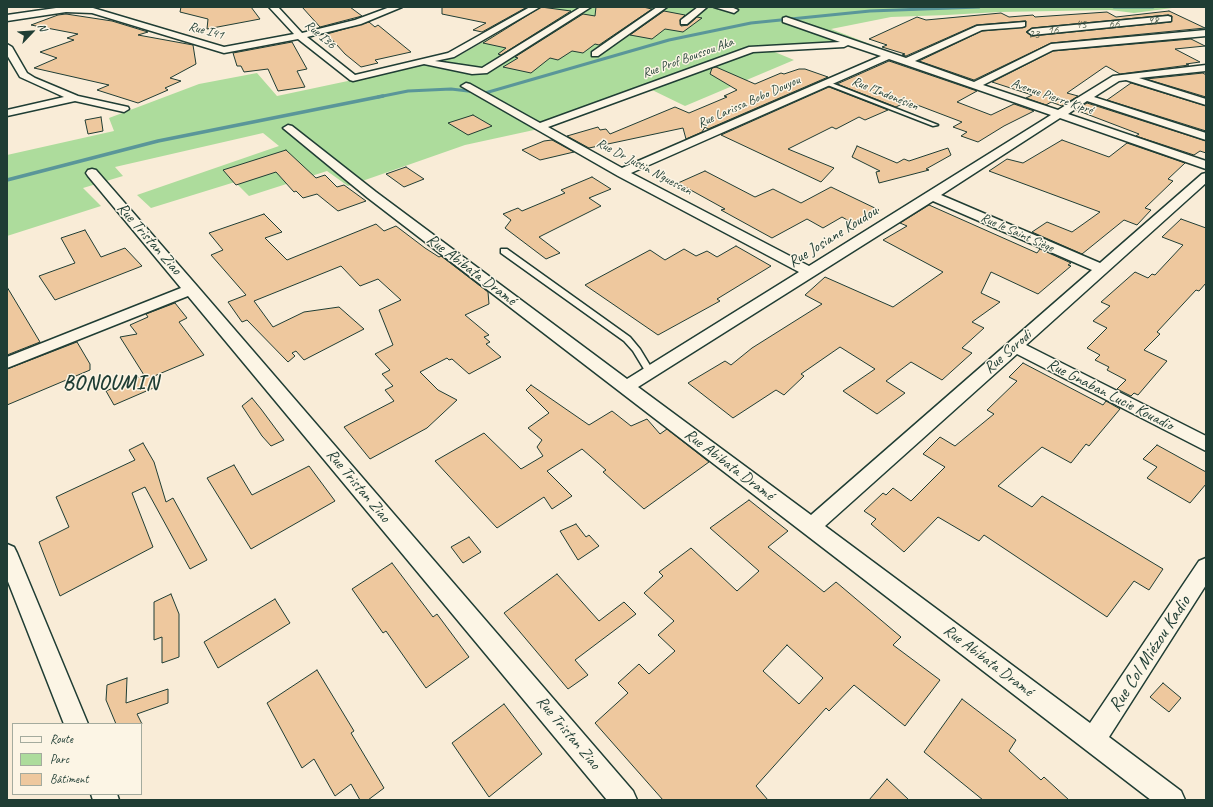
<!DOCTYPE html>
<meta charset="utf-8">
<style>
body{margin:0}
#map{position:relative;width:1213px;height:807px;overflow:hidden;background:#f9ecd7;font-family:Caveat,sans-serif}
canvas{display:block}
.frame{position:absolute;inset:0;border:8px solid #1f3d34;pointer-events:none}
.legend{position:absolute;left:12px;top:723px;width:130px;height:72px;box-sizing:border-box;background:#fcf5e5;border:1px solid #a4ab9e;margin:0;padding:5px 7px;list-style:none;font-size:12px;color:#1f3d34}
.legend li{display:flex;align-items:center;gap:8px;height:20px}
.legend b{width:20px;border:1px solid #a4ab9e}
.north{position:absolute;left:12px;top:12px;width:40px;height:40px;-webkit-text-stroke:3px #fcf5e5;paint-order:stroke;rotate:65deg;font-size:11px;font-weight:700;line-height:16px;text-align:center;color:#1f3d34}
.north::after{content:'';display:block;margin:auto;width:14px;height:18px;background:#1f3d34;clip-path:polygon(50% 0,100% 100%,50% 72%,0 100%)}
</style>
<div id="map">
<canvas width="1213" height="807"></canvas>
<div class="frame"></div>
<ul class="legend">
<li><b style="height:5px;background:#fcf5e5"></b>Route</li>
<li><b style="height:11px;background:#addc9c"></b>Parc</li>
<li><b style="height:11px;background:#eec89e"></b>Bâtiment</li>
</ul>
<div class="north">N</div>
</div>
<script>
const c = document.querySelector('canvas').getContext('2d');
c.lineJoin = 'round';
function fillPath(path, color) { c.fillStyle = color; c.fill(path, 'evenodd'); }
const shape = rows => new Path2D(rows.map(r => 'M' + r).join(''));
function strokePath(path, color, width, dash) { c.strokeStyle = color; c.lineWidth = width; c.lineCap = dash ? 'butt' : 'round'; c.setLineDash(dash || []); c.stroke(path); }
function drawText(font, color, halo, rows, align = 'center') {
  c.font = font + ' Caveat,sans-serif'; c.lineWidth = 3; c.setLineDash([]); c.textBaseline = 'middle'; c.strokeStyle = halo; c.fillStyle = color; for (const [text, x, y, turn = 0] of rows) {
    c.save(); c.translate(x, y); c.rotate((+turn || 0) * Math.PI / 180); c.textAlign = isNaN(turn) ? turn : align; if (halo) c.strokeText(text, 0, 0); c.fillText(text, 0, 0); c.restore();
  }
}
const green = shape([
 [544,7,1180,7,1134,13,1110,10,999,12,947,15,891,17,831,29,870,44,765,48,794,60,685,106,648,88,534,130,465,145,348,186,327,171,249,196,235,182,151,208,137,195,279,146,263,133,115,167,123,176,83,188,101,206,7,236,7,155,114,131,109,118,199,84,257,73,277,96,362,78,462,54]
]);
const streamFar1 = shape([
 [1114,7,1153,7],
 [378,97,408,91,451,89,485,93,669,40,751,23,870,11,979,7]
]);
const stream = shape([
 [7,180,158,141,383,96]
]);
const building = shape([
 [181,7,251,7,260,19,207,29,208,19,180,12,181,7],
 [302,7,350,7,362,16,320,27,302,7],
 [442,7,527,7,482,32,473,30,486,23,442,14,442,7],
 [541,7,571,11,501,55,498,54,506,48,483,43,541,7],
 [596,7,643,7,652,9,599,45,595,44,583,53,572,51,558,60,550,58,531,73,503,67,518,58,515,57,583,14,595,16,596,7],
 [664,11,685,15,680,20,681,26,688,25,697,17,702,18,683,32,665,29,652,39,630,35,664,11],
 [1169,11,1205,28,1051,43,974,80,919,61,982,31,1025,27,1026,21,976,25,906,56,902,55,905,54,882,47,887,45,869,39,917,17,926,20,1001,13,1009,17,1033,15,1035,17,1107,12,1116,17,1169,11],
 [1168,15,1172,16,1171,22,1032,36,1026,32,1032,28,1168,15],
 [66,14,112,21,148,32,138,35,193,45,196,64,170,78,181,81,165,88,168,90,138,103,97,90,109,85,34,68,57,58,40,52,74,40,67,38,78,34,31,25,58,15,66,14],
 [369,22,375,27,378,25,411,52,375,60,378,63,361,67,345,54,327,34,369,22],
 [1191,39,1205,46,1175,49,1200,62,1186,64,1189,65,1120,74,1106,66,1067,93,1078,96,1062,106,1051,102,1046,105,1026,98,1032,95,992,82,1053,51,1191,39],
 [292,42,307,69,297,71,305,87,278,91,268,69,244,72,241,66,237,66,233,53,292,42],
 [889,61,977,91,957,102,991,115,1014,104,1034,111,1004,126,978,142,961,136,967,132,953,127,962,122,912,103,907,106,902,104,896,107,837,84,889,61],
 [716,67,755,84,781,73,784,74,799,69,805,69,828,77,708,129,705,127,702,132,686,139,683,128,589,148,567,136,598,127,600,130,606,129,610,134,675,107,689,113,727,97,724,96,737,90,710,74,712,68,716,67],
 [1203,73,1206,75,1206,97,1146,79,1203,73],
 [1131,83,1206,106,1206,131,1107,100,1131,83],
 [829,87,888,110,865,120,859,117,836,129,832,127,788,149,834,168,821,182,721,135,829,87],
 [1087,103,1206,141,1206,153,1200,151,1194,155,1136,136,1139,134,1076,110,1087,103],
 [473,115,492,126,468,135,448,123,473,115],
 [101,117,103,131,88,134,85,120,101,117],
 [552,140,574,152,540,160,522,150,544,141,552,140],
 [1062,140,1109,157,1127,143,1185,163,1168,179,1173,181,1145,208,1151,210,1137,225,1124,220,1082,254,1032,232,1047,222,1072,232,1100,212,989,171,1007,159,1023,163,1062,140],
 [857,146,897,163,904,159,909,161,948,148,951,155,926,169,929,170,879,183,876,172,880,171,852,157,857,146],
 [286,150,316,178,325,175,337,187,344,185,366,201,338,211,317,194,303,198,296,191,294,192,276,172,236,185,223,170,286,150],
 [406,167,424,179,404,187,386,174,406,167],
 [705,171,755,197,773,189,801,203,831,187,879,210,854,224,842,217,823,228,807,219,772,238,721,210,725,209,678,183,705,171],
 [592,177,611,189,589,198,601,206,539,237,560,253,546,259,505,228,511,220,503,214,518,208,522,211,565,193,561,190,592,177],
 [929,205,1037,253,1040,249,1071,263,1068,265,1071,266,1038,294,991,272,981,293,1000,302,972,322,984,328,962,348,972,353,942,380,911,362,886,381,905,393,877,414,843,391,875,369,840,347,801,374,804,376,784,395,776,390,733,418,688,383,725,361,731,365,752,348,822,304,805,295,825,277,893,307,943,272,883,240,907,226,900,223,929,205],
 [264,214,282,232,265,238,287,260,376,224,384,231,396,226,425,248,439,257,441,256,488,292,489,304,465,315,489,335,484,337,490,342,486,344,501,357,469,374,452,359,449,360,447,358,420,372,438,390,457,400,427,428,370,459,344,427,394,401,385,390,393,386,382,374,390,370,375,354,393,345,379,310,401,300,378,279,360,286,341,266,254,301,273,327,304,312,339,307,364,329,304,360,296,351,292,353,295,356,288,362,247,320,242,322,228,302,246,295,211,255,223,250,209,233,264,214],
 [1181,219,1206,228,1206,283,1199,291,1196,290,1157,332,1160,334,1144,350,1167,361,1138,395,1134,393,1131,396,1117,389,1126,380,1107,370,1109,367,1095,360,1100,355,1087,348,1107,328,1093,321,1110,306,1101,302,1135,272,1148,278,1152,274,1155,275,1183,245,1162,237,1181,219],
 [85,230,101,257,125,248,142,266,55,300,39,276,75,263,61,238,85,230],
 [736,246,771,266,717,299,720,301,658,335,585,285,650,250,665,260,684,249,696,256,707,251,717,257,736,246],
 [7,287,40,342,7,355,7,287],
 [175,303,187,318,179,322,204,355,152,377,158,386,114,405,106,391,144,375,120,337,137,334,130,325,148,317,146,314,175,303],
 [77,342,90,364,90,370,7,405,7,369,77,342],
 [1023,363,1103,405,1106,401,1120,409,1089,446,1086,444,1071,463,1042,447,998,486,1032,507,1042,496,1163,569,1149,590,1134,581,1107,617,984,535,979,541,938,517,904,552,871,524,876,519,864,511,883,493,886,495,893,488,911,501,945,467,923,454,940,437,955,446,994,414,987,410,1017,381,1009,377,1023,363],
 [531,385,589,425,612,411,631,426,647,419,660,434,667,429,709,462,644,509,603,472,606,470,582,449,547,471,572,496,552,509,544,497,497,528,435,461,484,433,521,469,543,456,537,447,542,440,528,428,549,413,526,390,531,385],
 [252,398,261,409,284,440,271,446,262,436,242,406,252,398],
 [143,443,154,462,166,502,173,498,207,560,190,569,145,487,132,493,153,547,60,596,39,542,69,527,56,497,135,460,129,450,143,443],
 [1157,445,1206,472,1206,484,1190,503,1147,478,1157,467,1143,459,1157,445],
 [234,465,252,495,309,466,335,501,251,549,207,478,234,465],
 [749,500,788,531,768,547,824,592,836,582,901,637,893,645,940,680,905,726,854,685,829,711,826,708,756,786,768,800,663,800,595,723,628,693,618,683,639,664,649,674,675,651,658,635,674,621,644,593,663,576,659,572,691,548,737,591,759,571,710,528,749,500],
 [787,645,823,678,799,704,763,671,787,645],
 [576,524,586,537,589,535,599,546,578,560,560,531,576,524],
 [469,537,481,552,463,563,451,547,469,537],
 [392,563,433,617,437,614,469,657,426,688,386,631,383,633,352,589,392,563],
 [557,574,599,621,624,602,636,614,575,660,588,675,568,689,504,613,557,574],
 [171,594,179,614,179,657,162,663,162,637,154,640,154,602,171,594],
 [275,599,290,623,218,668,204,642,275,599],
 [317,670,354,731,351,733,384,788,368,800,360,800,351,784,335,796,314,759,302,768,267,703,317,670],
 [127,678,126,703,168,689,168,703,137,714,142,724,116,724,106,700,107,685,127,678],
 [1163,683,1181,698,1169,712,1150,697,1163,683],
 [962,699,1016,740,1009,751,1041,780,1044,777,1069,800,983,800,924,752,962,699],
 [504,704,542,754,489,797,452,743,504,704],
 [887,779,909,800,869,800,887,779]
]);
const lane = shape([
 [825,82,829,82,938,125,933,126,825,84,825,82],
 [501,249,507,249,630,337,640,349,654,372,653,374,647,374,633,351,624,341,501,253,501,249]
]);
const street = shape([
 [63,7,93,8,224,47,294,34,269,7,278,7,302,33,355,20,390,7,402,7,361,24,307,37,355,75,448,53,530,7,540,7,454,57,435,61,482,68,581,7,591,7,487,73,472,74,424,64,353,81,350,80,298,39,224,53,92,13,66,12,7,21,7,15,63,7],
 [657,7,667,7,598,56,592,56,592,52,657,7],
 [698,7,707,7,687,24,681,24,681,20,698,7],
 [714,7,731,7,738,10,734,13,714,7],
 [1168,16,1171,17,1171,21,1032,35,1028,32,1032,29,1168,16],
 [786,17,906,58,977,26,1025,22,1025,26,1022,27,982,30,915,61,974,82,1051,44,1206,30,1206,36,1053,50,983,85,1058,110,1113,76,1206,65,1206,71,1139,78,1206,99,1206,105,1126,80,1119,81,1094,97,1206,133,1206,140,1087,101,1068,114,1206,161,1206,169,1060,118,941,195,1100,263,1202,174,1206,173,1206,183,1026,345,1206,436,1206,451,1017,354,825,526,1090,723,1199,561,1206,558,1206,585,1109,737,1181,791,1185,800,1151,800,368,198,283,128,288,125,292,126,376,192,627,379,799,272,618,176,461,86,466,83,470,84,540,123,749,47,840,42,783,22,783,18,786,17],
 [848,45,881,56,622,168,548,127,753,52,844,47,848,45],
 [889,59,1051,115,809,266,631,173,889,59],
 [933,201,1092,270,811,515,638,387,933,201],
 [7,44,12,47,27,73,35,78,78,96,128,107,129,109,124,112,75,101,7,116,7,110,64,97,20,77,7,55,7,44],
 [92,169,96,170,197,286,633,791,637,800,607,800,188,296,7,368,7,357,181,288,88,176,86,173,88,170,92,169],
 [7,544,14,547,17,553,88,724,64,724,7,579,7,544],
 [91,794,117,794,119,800,93,800,91,794]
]);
const farNumbernames = [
 ["98",1153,22],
 ["43",1081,25],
 ["66",1114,25],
 ["16",1053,31],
 ["23",1034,35]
];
const farStreetnames = [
 ["Rue I41",206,31,15],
 ["Rue I36",320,35,41],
 ["Rue Prof Boussou Aka",688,58,-20],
 ["Rue l'Indonésien",885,94,22],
 ["Avenue Pierre Kipré",1052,97,19],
 ["Rue Larissa Bobo Douyou",749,102,-24],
 ["Rue Dr Justin N'guessan",644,167,28],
 ["Rue le Saint Siège",1017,233,24]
];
const streetNames = [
 ["Rue Josiane Koudou",833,237,-32],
 ["Rue Tristan Ziao",149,239,49],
 ["Rue Abibata Dramé",471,270,37],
 ["Rue Sorodi",1008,352,-41],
 ["Rue Gnaban Lucie Kouadio",1110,395,27],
 ["Rue Abibata Dramé",729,465,37],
 ["Rue Tristan Ziao",358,486,50],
 ["Rue Abibata Dramé",988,661,37],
 ["Rue Tristan Ziao",568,733,50]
];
const nearStreetnames = [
 ["Rue Col Miézou Kadio",1150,654,-57]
];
const districtNames = [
 ["BONOUMIN",111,384]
];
fillPath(green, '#addc9c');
strokePath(streamFar1, '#5a9699', 3);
strokePath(stream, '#5a9699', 3.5);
fillPath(building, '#eec89e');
strokePath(building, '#1f3d34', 1);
strokePath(lane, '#1f3d34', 3);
strokePath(street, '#1f3d34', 3);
fillPath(lane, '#fcf5e5');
fillPath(street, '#fcf5e5');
drawText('12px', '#53604e', null, farNumbernames);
drawText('13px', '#1f3d34', '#fcf5e5', farStreetnames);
drawText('16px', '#1f3d34', '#fcf5e5', streetNames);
drawText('19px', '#1f3d34', '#fcf5e5', nearStreetnames);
c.letterSpacing = '1px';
drawText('bold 20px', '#1f3d34', '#fcf5e5', districtNames);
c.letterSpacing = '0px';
</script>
